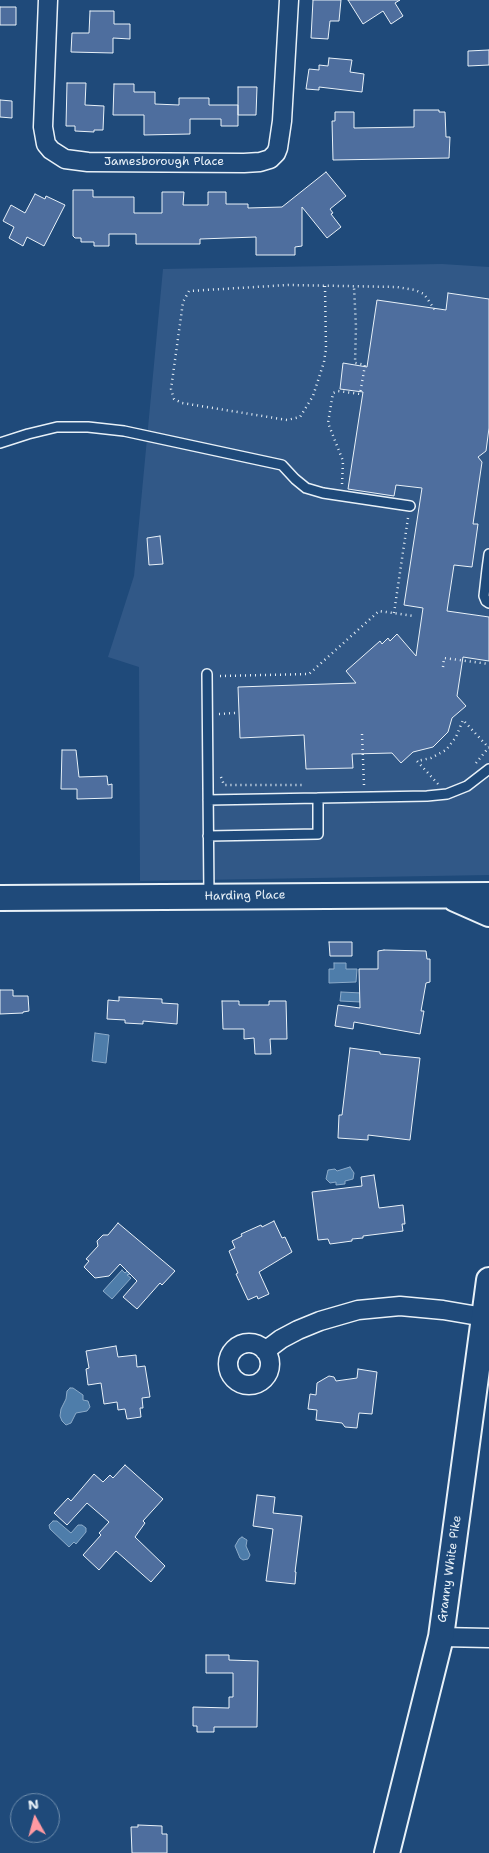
<!DOCTYPE html>
<style>
body{margin:0}
#map{position:relative;width:489px;height:1853px;overflow:hidden;background:#1f4a7a;font-family:"Shantell Sans",sans-serif}
canvas{display:block}
.north{position:absolute;left:10px;top:1793px;width:50px;height:50px;box-sizing:border-box;background:#1f4a7a;border:1px solid #6f8dac;border-radius:50%;rotate:353deg;font-size:14px;font-weight:700;line-height:20px;text-align:center;color:#e8f1f8}
.north::after{content:'';display:block;margin:auto;width:18px;height:22px;background:#ff9aa2;clip-path:polygon(50% 0,100% 100%,50% 72%,0 100%)}
</style>
<div id="map">
<canvas width="489" height="1853"></canvas>
<div class="north">N</div>
</div>
<script>
const c = document.querySelector('canvas').getContext('2d');
c.lineJoin = 'round';
function fillPath(path, color) { c.fillStyle = color; c.fill(path, 'evenodd'); }
const shape = rows => new Path2D(rows.map(r => 'M' + r).join(''));
function strokePath(path, color, width, dash) { c.strokeStyle = color; c.lineWidth = width; c.lineCap = dash ? 'butt' : 'round'; c.setLineDash(dash || []); c.stroke(path); }
function drawText(font, color, halo, rows, align = 'center') {
  c.font = font + ' "Shantell Sans",sans-serif'; c.lineWidth = 4; c.setLineDash([]); c.textBaseline = 'middle'; c.strokeStyle = halo; c.fillStyle = color; for (const [text, x, y, turn = 0] of rows) {
    c.save(); c.translate(x, y); c.rotate((+turn || 0) * Math.PI / 180); c.textAlign = isNaN(turn) ? turn : align; if (halo) c.strokeText(text, 0, 0); c.fillText(text, 0, 0); c.restore();
  }
}
const built = shape([
 [442,264,489,267,489,875,140,881,139,667,108,657,134,576,163,269]
]);
const water = shape([
 [334,963,346,963,346,969,357,969,356,982,329,983,329,969,334,969,334,963],
 [341,992,362,993,361,1002,340,1001,341,992],
 [95,1033,109,1035,106,1063,92,1061,95,1033],
 [350,1167,354,1173,353,1179,345,1181,345,1184,336,1185,336,1182,330,1183,326,1179,328,1170,335,1169,337,1171,350,1167],
 [122,1270,125,1273,128,1270,130,1274,127,1275,131,1278,112,1299,103,1291,122,1270],
 [70,1388,73,1388,83,1395,83,1400,88,1401,90,1407,87,1411,76,1413,71,1423,66,1425,62,1421,60,1416,61,1409,66,1399,67,1391,70,1388],
 [53,1521,57,1521,71,1533,78,1525,82,1525,86,1528,86,1532,76,1544,74,1542,69,1547,50,1529,49,1525,53,1521],
 [242,1537,247,1540,246,1546,250,1555,248,1559,243,1560,240,1558,235,1546,239,1539,242,1537]
]);
const building = shape([
 [313,0,341,0,339,21,330,21,328,39,311,38,313,0],
 [348,0,400,0,395,3,403,16,391,24,383,11,363,24,348,0],
 [0,7,16,7,16,25,0,25,0,7],
 [90,11,114,11,114,24,130,24,130,39,113,38,113,53,71,52,72,33,89,33,90,11],
 [489,50,489,65,468,66,468,51,489,50],
 [329,58,352,60,350,72,364,74,362,92,319,87,319,90,306,89,309,69,319,70,319,65,328,66,329,58],
 [67,83,86,83,85,105,104,106,103,130,94,130,94,132,75,131,75,126,66,126,67,83],
 [114,84,134,84,134,92,155,92,155,104,179,105,179,98,209,98,209,105,238,105,238,126,221,126,221,119,190,119,190,134,144,135,144,115,113,115,114,84],
 [238,87,257,87,256,115,238,115,238,87],
 [0,100,12,101,12,118,0,117,0,100],
 [414,110,439,110,439,112,445,112,446,137,450,137,449,158,333,160,332,121,335,121,335,112,354,112,354,128,414,127,414,110],
 [326,172,346,196,330,209,333,213,331,214,341,227,327,238,302,207,302,246,295,247,295,255,256,255,256,237,200,239,200,244,136,244,136,234,109,234,109,246,94,246,94,242,81,242,81,238,75,238,73,236,73,190,93,190,93,197,134,197,134,213,162,213,162,192,184,192,183,205,208,205,208,192,226,192,226,204,248,204,248,208,282,207,326,172],
 [35,194,45,199,46,196,65,205,44,246,27,237,23,246,9,238,14,227,3,221,11,205,25,213,35,194],
 [448,293,489,299,489,428,486,451,478,457,482,462,473,524,478,524,472,567,454,565,447,611,489,617,489,661,463,657,457,696,466,706,452,718,448,732,433,747,413,752,401,763,392,753,352,754,353,768,306,769,304,735,240,738,238,687,356,683,346,671,380,641,382,644,388,638,390,641,397,634,416,656,423,608,404,605,422,488,396,485,394,496,348,489,363,392,340,389,343,363,367,367,377,300,446,310,448,293],
 [160,536,163,564,149,565,147,538,160,536],
 [62,750,76,750,79,777,107,776,108,785,112,784,112,798,77,799,77,789,61,789,62,750],
 [329,942,352,942,352,956,330,956,329,942],
 [384,950,426,951,427,959,430,959,430,982,426,983,421,1011,424,1011,420,1034,354,1022,353,1029,335,1026,338,1005,360,1008,359,969,378,969,378,951,384,950],
 [0,990,13,990,13,996,28,996,29,1011,23,1012,23,1013,0,1014,0,990],
 [119,997,162,999,162,1003,178,1004,177,1024,143,1021,143,1024,125,1023,125,1020,107,1019,108,1000,119,1001,119,997],
 [222,1001,239,1001,239,1005,269,1005,269,1001,286,1001,287,1039,270,1039,271,1054,255,1054,254,1038,244,1039,244,1029,223,1029,222,1001],
 [350,1048,380,1052,380,1054,420,1058,410,1140,368,1135,368,1140,338,1138,339,1115,342,1115,350,1048],
 [374,1175,379,1208,403,1205,405,1224,402,1224,403,1231,363,1236,363,1238,352,1239,352,1241,330,1244,328,1239,318,1240,312,1192,362,1186,361,1177,374,1175],
 [274,1221,282,1238,285,1237,292,1252,259,1272,269,1294,258,1299,257,1296,248,1300,236,1274,238,1273,229,1251,235,1248,232,1241,242,1236,241,1234,261,1225,262,1227,274,1221],
 [118,1223,175,1271,162,1285,160,1283,137,1309,123,1297,137,1281,120,1264,109,1276,95,1278,84,1267,89,1261,86,1259,98,1246,97,1241,103,1235,108,1235,118,1223],
 [116,1346,118,1357,136,1355,137,1367,145,1366,150,1397,142,1398,143,1408,140,1408,141,1417,127,1419,125,1409,118,1410,117,1402,104,1404,101,1383,88,1385,86,1369,89,1368,86,1351,116,1346],
 [358,1369,377,1372,372,1414,359,1413,357,1428,345,1427,342,1423,316,1420,317,1410,308,1409,310,1394,316,1395,317,1383,329,1376,334,1377,336,1381,357,1378,358,1369],
 [125,1465,163,1499,143,1521,145,1523,135,1537,165,1566,151,1582,116,1551,99,1570,83,1555,101,1535,99,1533,109,1522,87,1503,67,1525,54,1513,68,1498,71,1501,94,1474,103,1482,110,1475,113,1478,125,1465],
 [257,1495,275,1497,273,1513,302,1516,295,1572,296,1572,295,1584,266,1581,273,1529,253,1526,257,1495],
 [206,1655,229,1655,229,1660,258,1661,257,1727,214,1727,214,1732,197,1732,197,1726,193,1726,193,1707,229,1708,229,1697,233,1697,233,1673,206,1673,206,1655],
 [138,1825,162,1826,162,1834,167,1834,167,1853,132,1853,131,1827,138,1827,138,1825]
]);
const path = shape([
 [325,286,326,349,324,362,313,396,300,417,287,420,182,403,174,399,171,389,183,302,189,291,288,285,397,287,415,290,424,294,435,310],
 [342,484,343,461,328,423,333,393,338,391,360,394,365,365,355,363,356,327,354,287],
 [394,613,408,518],
 [443,667,444,658,489,664],
 [220,676,309,674,379,611,414,616],
 [219,714,235,713],
 [362,734,364,785],
 [476,763,489,747],
 [221,777,224,785,305,785],
 [438,784,417,761,431,758,446,750,456,737,463,720,489,748]
]);
const lane = shape([
 [0,443,28,434,57,427,88,427,124,431,282,465,295,479,306,488,323,493,410,506],
 [489,554,487,569,489,569],
 [487,569,484,596,486,601,489,603],
 [207,674,209,897],
 [318,798,427,796,447,794,467,786,489,769],
 [208,800,318,798,318,834,208,836]
]);
const street = shape([
 [48,0,43,127,46,144,51,150,65,159,88,162,244,163,260,162,270,159,276,153,278,148,282,121,289,0],
 '228 1364a21 21 0 1 1 42 0a21 21 0 1 1-42 0Z',
 [265,1351,281,1339,298,1330,320,1321,358,1310,400,1306,443,1310,484,1317],
 [441,1637,489,1638]
]);
const secondary = shape([
 [0,898,489,895],
 [455,899,489,914],
 [387,1853,441,1637,489,1280]
]);
const streetNames = [
 ["Jamesborough Place",164,162],
 ["Harding Place",245,896,-1],
 ["Granny White Pike",450,1569,-82]
];
fillPath(built, '#315887');
fillPath(water, '#4e7daa');
strokePath(water, '#8cabc9', 1);
fillPath(building, '#4e6e9e');
strokePath(building, '#e8f1f8', 1);
strokePath(lane, '#e8f1f8', 12);
strokePath(street, '#e8f1f8', 21);
strokePath(secondary, '#e8f1f8', 28);
strokePath(path, '#e8f1f8', 2.5, [1, 4]);
strokePath(lane, '#1f4a7a', 9);
strokePath(street, '#1f4a7a', 18);
strokePath(secondary, '#1f4a7a', 24);
drawText('12px', '#e8f1f8', '#1f4a7a', streetNames);
</script>
